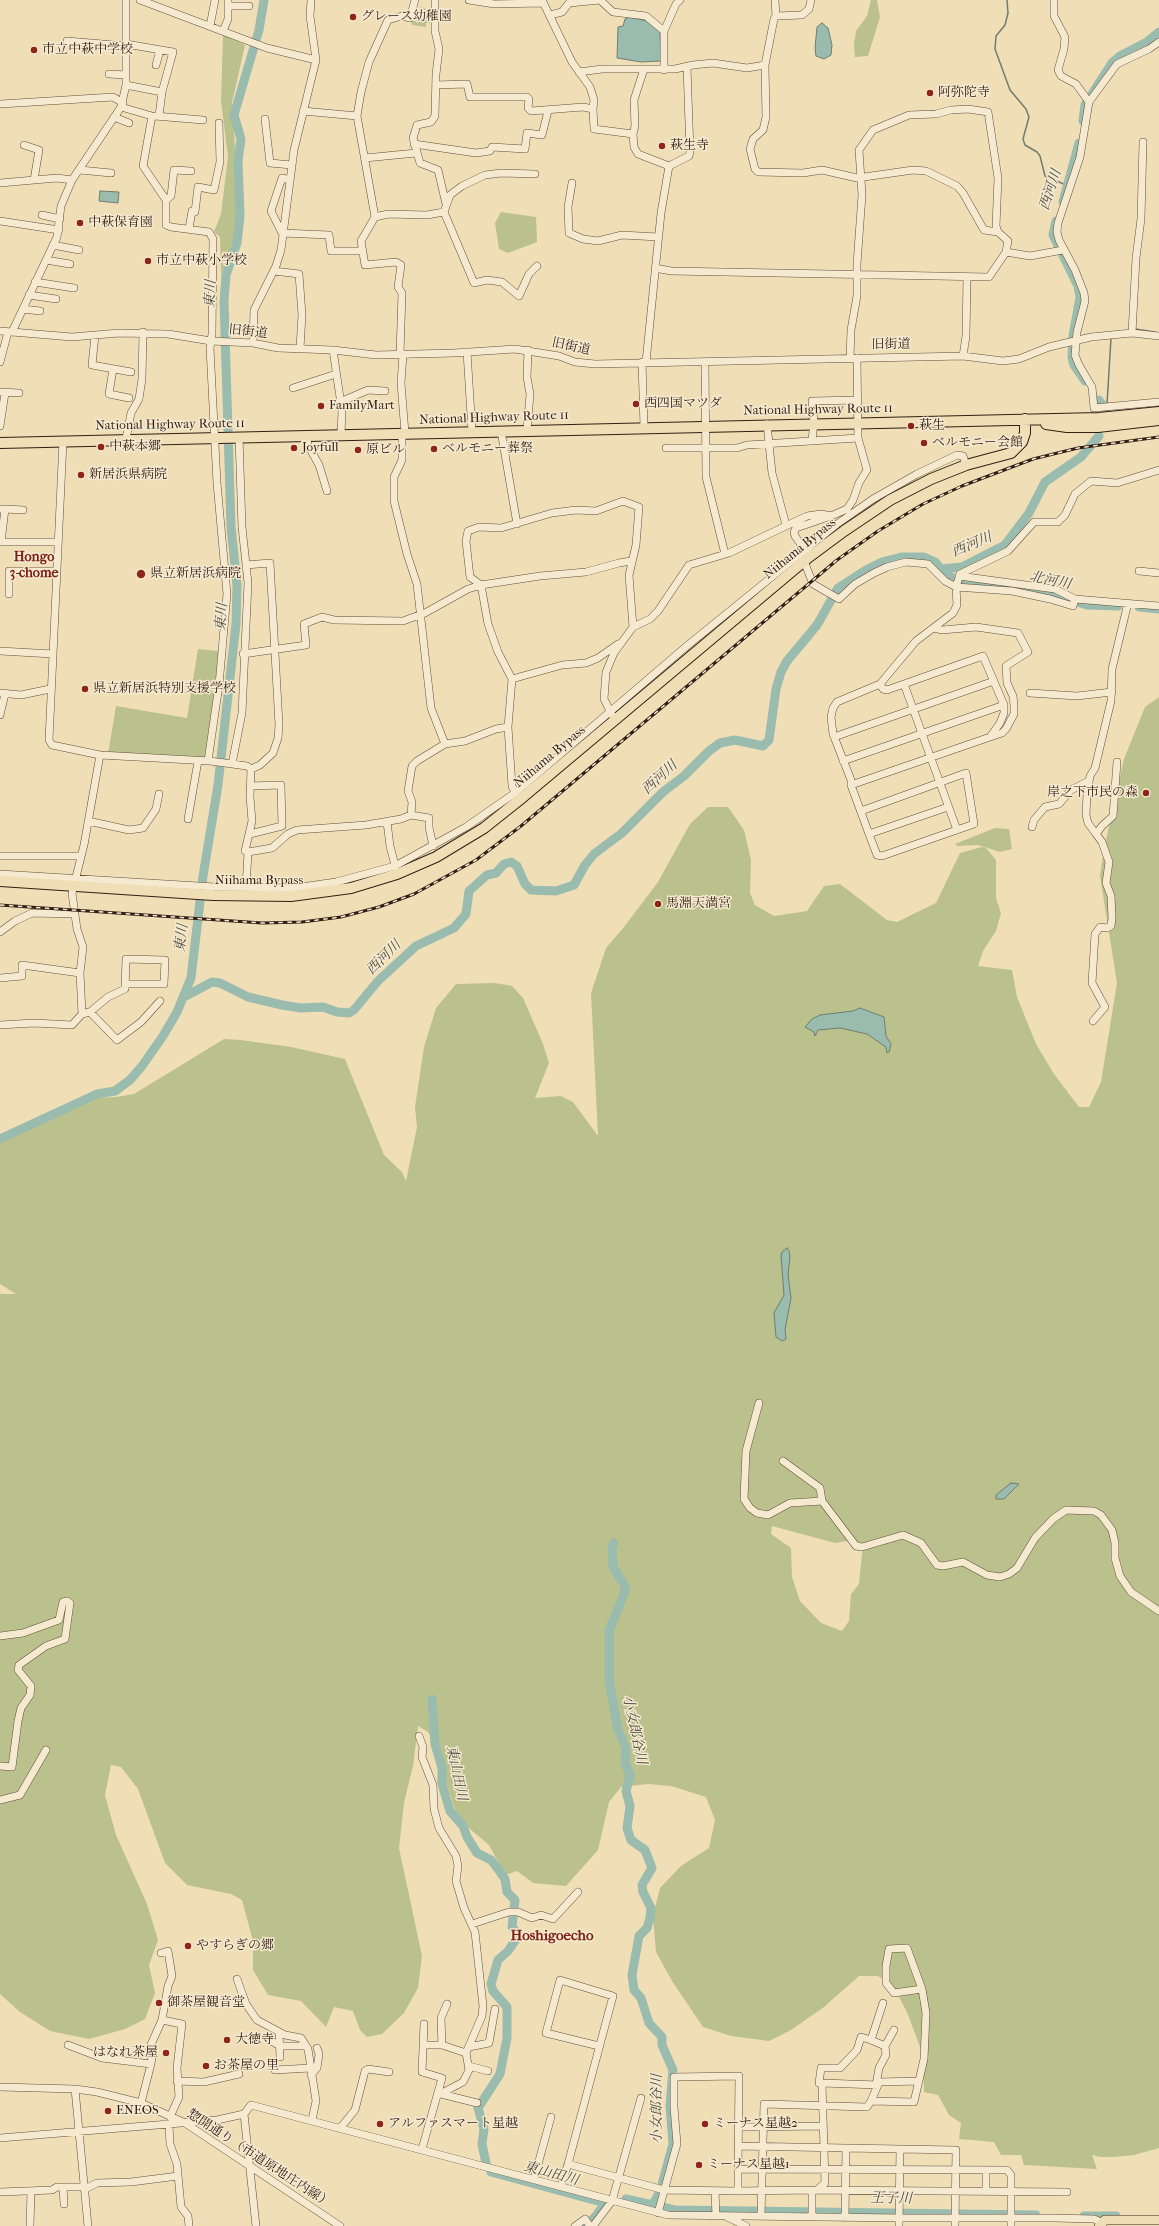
<!DOCTYPE html>
<meta charset="utf-8">
<style>
body{margin:0}
canvas{display:block;background:#f0deb6}
</style>
<canvas width="1159" height="2226"></canvas>
<script>
const c = document.querySelector('canvas').getContext('2d');
c.lineJoin = 'round';
function fillPath(path, color) { c.fillStyle = color; c.fill(path, 'evenodd'); }
const shape = rows => new Path2D(rows.map(r => 'M' + r).join(''));
function strokePath(path, color, width, dash) { c.strokeStyle = color; c.lineWidth = width; c.lineCap = dash ? 'butt' : 'round'; c.setLineDash(dash || []); c.stroke(path); }
function drawText(font, color, halo, rows, align = 'center') {
  c.font = font + ' "IM FELL French Canon","Noto Serif JP",serif'; c.lineWidth = 3; c.setLineDash([]); c.textBaseline = 'middle'; c.strokeStyle = halo; c.fillStyle = color; for (const [text, x, y, turn = 0] of rows) {
    c.save(); c.translate(x, y); c.rotate((+turn || 0) * Math.PI / 180); c.textAlign = isNaN(turn) ? turn : align; if (halo) c.strokeText(text, 0, 0); c.fillText(text, 0, 0); c.restore();
  }
}
const green = shape([
 [871,0,877,0,880,17,868,56,855,57,854,44,856,31,867,16],
 [420,7,426,9,426,18,434,19,434,23,426,23,426,27,412,25,411,21,418,21],
 [223,35,245,45,232,103,237,174,237,216,234,242,221,274,220,237,214,232,221,214,228,157,221,101],
 [501,212,536,217,537,242,508,253,499,249,495,223],
 [198,649,219,651,206,758,108,754,116,706,187,718],
 [1159,697,1159,2148,1134,2155,1114,2157,1101,2157,1092,2155,1097,2169,1024,2165,1021,2155,1001,2155,994,2142,959,2139,961,2123,949,2115,938,2095,924,2092,923,2055,907,2012,893,1986,878,1976,859,1976,824,2007,791,2030,769,2041,731,2036,703,2027,672,1981,656,1952,653,1916,660,1888,681,1866,709,1848,715,1820,706,1797,671,1786,648,1784,621,1787,609,1802,598,1850,566,1886,533,1883,517,1871,505,1875,489,1845,458,1819,434,1744,428,1732,418,1726,413,1766,404,1803,399,1848,422,1956,418,1988,404,2013,382,2034,367,2037,360,2030,353,2011,334,2007,326,2027,301,2001,268,1995,253,1970,253,1941,242,1900,231,1894,187,1885,165,1863,138,1789,121,1767,111,1765,105,1795,116,1835,147,1904,158,1940,149,1965,155,1993,145,2019,125,2029,89,2039,50,2031,20,2012,0,1994,0,1294,16,1294,0,1284,0,1141,96,1098,116,1097,134,1094,224,1039,241,1040,291,1047,345,1059,384,1155,402,1172,406,1181,417,1127,415,1107,424,1047,436,1008,456,984,495,983,512,986,523,998,543,1044,549,1063,535,1098,561,1096,573,1102,598,1136,591,993,606,948,624,927,658,882,690,824,708,807,728,807,744,830,751,860,750,893,755,905,774,916,807,911,824,886,840,884,887,920,897,922,936,903,960,853,982,847,986,848,996,860,996,898,1001,913,996,931,983,951,978,966,1012,970,1017,997,1036,1044,1054,1074,1079,1107,1089,1107,1101,1082,1117,983,1100,876,1104,849,1124,759,1145,707],
 [772,1526,835,1543,853,1540,863,1544,859,1584,851,1594,849,1621,842,1631,821,1623,800,1601,792,1577,791,1548,771,1534],
 [995,828,1009,829,1012,849,1000,852,978,845,957,846,955,844]
]);
const water = shape([
 [630,17,647,21,660,31,661,61,641,62,617,58,618,27,623,26,625,19,630,17],
 [822,23,828,28,832,45,831,55,824,59,816,56,815,48,817,27,822,23],
 [100,191,119,192,118,203,99,201,100,191],
 [860,1008,884,1017,886,1036,891,1044,889,1052,887,1053,886,1047,867,1034,840,1028,818,1030,815,1036,814,1032,805,1027,812,1019,820,1015,853,1011,860,1008],
 [787,1248,789,1251,790,1257,788,1275,791,1298,785,1330,786,1339,782,1341,776,1337,774,1313,784,1295,781,1256,782,1252,787,1248],
 [1011,1483,1019,1484,1004,1499,996,1499,996,1495,1011,1483]
]);
const stream = shape([
 [1007,0,1008,13,1005,25,996,36,995,49,1010,90,1026,109,1029,117,1023,139,1025,145,1037,152,1040,156,1045,176,1066,185],
 [1135,329,1155,332],
 [1107,404,1111,338]
]);
const river = shape([
 [1083,121,1085,105,1112,63,1120,56,1147,42,1159,32],
 [1063,202,1079,143],
 [1056,221,1053,235,1078,286,1080,297,1073,336,1072,358,1074,365,1085,381],
 [1099,400,1106,410],
 [940,569,962,567,1005,545,1029,513,1045,482,1081,457,1099,436],
 [1139,607,1159,609],
 [184,997,212,982,220,983,248,997,282,1005,301,1008,323,1007,337,1012,349,1013,354,1010,378,981,416,946,454,928,466,914,469,891,487,875,496,873,504,864,511,862,517,866,525,884,531,890,556,891,574,885,585,865,594,854,622,833,663,792,684,776,709,751,720,743,735,740,763,746,769,740,776,689,781,672,787,661,817,625,838,588,866,570,882,562,901,557,924,557,935,562,945,574,962,583,972,582,1042,591,1087,605,1118,606],
 [0,1139,97,1094,115,1091,130,1080,142,1066,163,1036,177,1012,191,978,203,876,218,785,236,624,237,585,231,527,224,301,226,275,237,243,240,216,238,161,241,139,234,115,259,30,264,0],
 [614,1543,612,1548,613,1567,625,1586,625,1591,609,1631,609,1680,618,1730,626,1748,625,1762,630,1776,626,1791,630,1806,627,1828,631,1840,645,1850,652,1868,642,1885,643,1892,651,1908,650,1918,647,1928,639,1936,632,1975,634,1990,641,1998,649,2023,662,2037,662,2045,673,2070,670,2106,673,2144,660,2192,652,2206],
 [432,1699,435,1744,442,1768,442,1784,450,1811,463,1826,467,1837,477,1853,491,1860,498,1869,505,1879,507,1892,515,1900,512,1927,519,1935,508,1951,498,1960,491,1984,493,1991,507,2007,507,2038,500,2074,478,2108,484,2129,482,2144,486,2163],
 [491,2172,605,2203,596,2216,585,2226],
 [625,2202,626,2199,675,2210,1036,2215],
 [1084,2216,1116,2216]
]);
const minor = shape([
 [140,0,267,48,316,60],
 [435,0,435,31,439,49,436,74,435,116,431,122,417,125,413,138,420,163,438,170,446,204],
 [469,0,494,4,543,3],
 [542,0,572,62,590,87,594,100,593,109],
 [775,0,776,16],
 [811,0,809,9,802,15,776,16,774,19,765,65,766,117,763,130,753,139,750,149,755,169,758,172,803,173,822,170,857,178,913,170,926,171,957,186,963,193,984,230,998,232],
 [1054,0,1054,16,1065,37,1064,49,1058,70,1061,76,1076,84,1089,102,1080,157,1058,223,1057,232,1059,240,1075,270,1084,293,1085,301,1077,332,1075,355,1079,365,1092,387,1094,408,1159,402],
 [228,6,249,6],
 [550,15,562,12,569,3,600,0,613,12,646,16,664,31],
 [210,26,215,0],
 [223,31,228,19,228,0],
 [67,41,126,46],
 [126,44,173,52,162,92,159,116],
 [156,65,160,50],
 [664,70,664,31,676,4,680,0],
 [579,72,602,69,675,69,693,65,713,63,747,68,765,65],
 [109,74,126,75],
 [126,85,162,92],
 [436,85,467,84,470,97,527,97,529,99,528,108,531,111,583,107,593,109,594,129,633,134,634,147,638,154,669,166,661,213,646,362],
 [1089,102,1117,64,1149,49,1159,42],
 [1,104,113,97,123,103],
 [121,107,152,116,143,166,166,200,166,225,171,227,209,232,213,239,212,334,210,348,217,483,227,594,219,685,208,761],
 [303,111,357,116],
 [155,116,203,120],
 [114,117,129,123],
 [265,119,270,163,292,165],
 [633,134,635,126,634,100,644,69],
 [414,144,476,153,490,151,492,147,525,149,527,133,542,135,548,111],
 [24,145,39,150,34,180],
 [365,158,416,153],
 [669,166,689,156,690,152,687,67],
 [80,170,111,173],
 [535,174,501,173,485,175,462,186,450,195,444,212,474,283,487,280,502,282,519,296,529,274,537,266],
 [290,180,282,178,271,211,282,233,329,235,331,251,363,251],
 [0,183,57,178,72,180],
 [572,183,568,207,569,233,583,239,598,241,622,235,658,237],
 [166,200,171,196,174,170,191,171],
 [42,215,60,219],
 [375,217,388,214,427,215,444,212],
 [0,221,59,230],
 [189,229,192,211,195,212,198,187,214,190,220,162,219,123],
 [53,245,79,250],
 [46,260,70,264],
 [655,268,671,271,989,277,1006,252,1030,256,1063,250],
 [274,271,299,274,302,315,300,348],
 [35,282,74,288],
 [29,295,56,299],
 [23,309,40,311],
 [0,331,72,337,119,333,168,334,211,341,253,343,278,348,333,350,376,355,454,353,515,349,559,356,575,362,595,364,963,356,1003,361,1019,359,1049,347,1091,337,1132,333,1159,336],
 [12,332,57,237,61,206,72,180,121,107,126,85,126,0],
 [1132,333,1136,258,1141,219,1143,142],
 [95,335,92,365,131,372],
 [253,343,254,310,276,266,281,250,294,150,316,60,310,16,311,0],
 [333,350,342,411,341,434],
 [467,352,472,431],
 [400,354,402,293,398,287,401,265,396,262,365,265,361,241,375,217,357,116,361,92,369,62,388,20,402,16,410,18,415,0],
 [403,354,401,383,405,433],
 [963,356,966,336,967,277],
 [850,358,851,330,857,296,857,264,862,195,859,150,873,130,909,115,936,114,951,110,968,109,988,112,998,178,996,226,998,232,1008,241,1006,252],
 [0,362,8,332],
 [642,362,644,427],
 [705,362,706,477,725,554],
 [113,369,109,394,129,398],
 [293,388,336,374],
 [0,392,19,393],
 [340,402,368,390,385,391],
 [767,424,772,473,786,525],
 [0,426,5,393],
 [527,430,530,394,527,377,528,350],
 [501,431,517,524],
 [402,433,402,460,394,477,394,501,407,554,417,584,431,708,445,744],
 [306,435,308,445,319,465,327,491],
 [126,439,131,413,139,399,142,379,143,332],
 [812,440,814,423,812,401,858,400],
 [63,441,49,740,52,745,100,755,210,761,247,766,251,769,250,797,252,821,245,851,248,852,246,888],
 [666,448,737,448,747,445,858,438],
 [0,509,5,509,1,542],
 [5,509,23,510],
 [831,516,847,509,853,500,859,483,867,470,858,438,857,358],
 [0,542,57,542],
 [804,561,813,584,839,599,855,584,874,573,887,567,906,562,928,564,945,581,956,587,1012,591,1050,599,1073,606,1075,599],
 [246,565,270,563,279,725,278,738,273,753,260,765,251,769],
 [1139,571,1159,573],
 [959,576,1055,589,1075,599,1159,606],
 [9,594,9,571,56,571],
 [633,627,650,619,658,611,689,565,729,553,807,516,821,514,831,516,796,528,794,532,795,536,807,553],
 [0,651,53,654],
 [243,654,306,645,304,624,322,617,334,620,403,621,425,613,468,589,481,585,540,576,586,572,619,563,631,561],
 [512,679,562,665,586,663,598,658,618,644],
 [880,684,883,689,887,690,983,656,1004,705,1004,713,1000,723,990,737,1002,733,1006,729,1014,714,1014,705,1013,696,1007,683,1006,666,1028,652,1018,633,976,627,942,630,934,628],
 [904,684,957,830],
 [0,693,21,695,50,689],
 [1030,693,1077,696,1112,692],
 [0,715,5,694],
 [834,737,994,681],
 [843,761,1004,705],
 [232,764,242,713,248,583,242,527,239,437],
 [851,785,990,737],
 [250,786,281,785,282,826,250,834],
 [515,793,512,786,508,727,512,679,498,652,488,624,481,585,470,577,466,541,468,531,479,527,501,528,552,513,576,510,596,511,623,501,639,507,636,545,629,575,633,627,614,653,606,672,604,699,612,715],
 [861,811,966,773,974,824,882,856,877,855,869,834,851,785,851,780,833,734,831,717,833,708,837,702,880,684,916,641,953,613,957,605,956,587,960,574,1008,551,1034,522,1058,522,1065,515,1075,494,1091,481,1117,483,1159,470],
 [411,815,429,818,429,827,433,846],
 [188,819,198,761],
 [88,821,129,830,143,828,156,809,159,794],
 [387,822,390,846,396,869],
 [1032,827,1034,820,1045,807,1059,804,1071,790,1089,781],
 [869,834,948,807],
 [1096,834,1088,823,1086,815,1087,794,1090,776,1095,768,1111,701,1112,669,1128,603],
 [248,852,272,848,288,834,297,830,366,825,401,819,411,815,412,802,408,791,412,766,417,761,445,744,465,741,496,729,508,727],
 [0,856,81,856],
 [0,874,215,887,294,888,336,882,395,866,466,827,515,793,688,645,837,524,873,499,917,474,957,455,963,456,966,465],
 [0,932,15,921,32,913,75,914],
 [0,978,22,976,22,965,80,973],
 [90,1012,117,1040,141,1022,160,1001],
 [82,1014,90,1012,108,997,125,989,126,959,165,960,164,984,127,984],
 [1093,1021,1105,1007,1092,983,1095,934,1100,927,1107,928,1111,926,1112,918,1111,896,1106,883,1109,862,1102,842,1096,834,1102,826,1113,816,1117,762],
 [0,1025,34,1023,72,1025,82,1014,80,973,83,947,77,929,72,893,84,845,100,755],
 [759,1403,746,1451,744,1499,750,1508,757,1513,768,1515,790,1503,822,1501],
 [783,1461,820,1488,822,1501,856,1546,862,1547,903,1535,921,1543,937,1565,943,1566,963,1562,987,1575,1000,1577,1009,1574,1017,1568,1035,1538,1053,1519,1066,1510,1094,1511,1101,1515,1112,1530,1115,1543,1115,1558,1120,1576,1131,1592,1159,1611],
 [0,1636,23,1633,59,1620,63,1602,67,1601,70,1603,65,1639,46,1646,19,1665,18,1670,31,1686,30,1695,21,1708,18,1721,12,1767,0,1766],
 [419,1736,423,1747,422,1757,433,1785,434,1809,439,1828,456,1856,458,1866,456,1881,464,1908,475,1932,483,2006,482,2016,466,2053],
 [0,1800,20,1795,46,1750],
 [472,1924,509,1912,518,1912,532,1918,541,1915,553,1919,578,1892],
 [161,1953,168,1951,172,1976,168,1986,162,2020,182,2024,177,2068,179,2097,170,2117],
 [237,1979,246,2004,257,2020,285,2035,301,2038,308,2049,316,2101,312,2120],
 [883,2003,871,2040,885,2046],
 [279,2033,280,2057],
 [268,2039,280,2046,306,2046],
 [68,2045,102,2058,151,2064],
 [423,2045,442,2045],
 [469,2047,489,2043,495,2009],
 [469,2066,488,2071],
 [275,2070,310,2068],
 [311,2075,317,2068,319,2054,317,2048],
 [177,2081,204,2082,239,2074],
 [822,2083,819,2083,821,2068,840,2068,857,2050,861,2037,871,2040],
 [876,2085,879,2068,886,2055,885,2046,894,2030],
 [878,2085,879,2082,919,2081],
 [0,2087,75,2089,97,2092,141,2103,185,2123,340,2226],
 [75,2089,88,2226],
 [441,2094,477,2103],
 [438,2095,463,2082,469,2070,466,2053,442,2045,441,2018,447,2004],
 [141,2103,151,2064,152,2056,149,2049,162,2020],
 [244,2114,256,2226],
 [169,2125,170,2144,177,2164,181,2207,188,2216,189,2226],
 [341,2127,355,2110,365,2071,368,2069,389,2072],
 [739,2127,823,2126],
 [0,2138,217,2120,244,2114,251,2105,668,2215,899,2218,1054,2218,1094,2219,1101,2222],
 [738,2146,846,2148,845,2218],
 [846,2148,900,2149,899,2226],
 [422,2149,442,2078,422,2072,424,2024],
 [900,2149,956,2150,955,2226],
 [568,2164,664,2190,738,2191],
 [534,2179,551,2117],
 [561,2186,568,2164,613,1996,560,1980,546,2033,599,2046],
 [63,2187,64,2204],
 [85,2189,97,2183,131,2182,178,2176],
 [812,2190,738,2191,738,2169,1007,2170,1011,2175,1011,2226],
 [817,2190,825,2183,822,2083,878,2085,871,2101,914,2102,924,2059,926,2013,922,1989,907,1948,889,1949,886,1966,886,1983,894,1993,922,1989],
 [715,2191,716,2216],
 [986,2191,986,2170],
 [0,2192,52,2190,57,2187,85,2187],
 [658,2213,677,2144,674,2107,674,2077,739,2076,738,2169],
 [761,2216,764,2104,867,2107,871,2101],
 [812,2216,812,2190,1067,2192],
 [727,2217,746,2226],
 [30,2226,31,2191],
 [575,2226,585,2219,590,2226],
 [593,2226,612,2201,641,2098]
]);
const major = shape([
 [1099,2226,1105,2220,1159,2220]
]);
const highway = shape([
 [1046,424,1067,427,1098,427,1159,420],
 [0,443,1099,418,1159,412],
 [0,881,213,895,291,896,351,888,397,874,436,857,484,828,523,797,809,557,844,531,890,500,931,479,966,465,1011,453,1022,442,1025,433,1025,419]
]);
const rail = shape([
 [0,905,262,923,302,922,341,917,379,907,414,894,476,860,521,826,837,560,878,531,923,504,962,486,1033,459,1078,448,1159,437]
]);
const markers = [
 [353,17,4,"#8f2418"],
 [34,50,4,"#8f2418"],
 [930,93,4,"#8f2418"],
 [662,146,4,"#8f2418"],
 [80,223,4,"#8f2418"],
 [148,261,4,"#8f2418"],
 [636,404,4,"#8f2418"],
 [321,406,4,"#8f2418"],
 [911,426,4,"#8f2418"],
 [924,443,4,"#8f2418"],
 [101,447,4,"#8f2418"],
 [294,448,4,"#8f2418"],
 [434,449,4,"#8f2418"],
 [358,450,4,"#8f2418"],
 [81,475,4,"#8f2418"],
 [141,574,5,"#8f2418"],
 [85,689,4,"#8f2418"],
 [1146,793,4,"#8f2418"],
 [658,904,4,"#8f2418"],
 [188,1946,4,"#8f2418"],
 [159,2003,4,"#8f2418"],
 [227,2040,4,"#8f2418"],
 [166,2053,4,"#8f2418"],
 [206,2066,4,"#8f2418"],
 [108,2111,4,"#8f2418"],
 [380,2124,4,"#8f2418"],
 [705,2124,4,"#8f2418"],
 [699,2165,4,"#8f2418"]
];
const poiNames = [
 ["グレース幼稚園",361,17],
 ["市立中萩中学校",42,50],
 ["阿弥陀寺",938,93],
 ["萩生寺",670,146],
 ["中萩保育園",88,223],
 ["市立中萩小学校",156,261],
 ["西四国マツダ",644,404],
 ["FamilyMart",329,406],
 ["萩生",919,426],
 ["ベルモニー会館",932,443],
 ["中萩本郷",109,447],
 ["Joyfull",302,448],
 ["ベルモニー葬祭",442,449],
 ["原ビル",366,450],
 ["新居浜県病院",89,475],
 ["県立新居浜病院",150,574],
 ["県立新居浜特別支援学校",93,689],
 ["岸之下市民の森",1138,793,"right"],
 ["馬淵天満宮",666,904],
 ["やすらぎの郷",196,1946],
 ["御茶屋観音堂",167,2003],
 ["大徳寺",235,2040],
 ["はなれ茶屋",158,2053,"right"],
 ["お茶屋の里",214,2066],
 ["ENEOS",116,2111],
 ["アルファスマート星越",388,2124],
 ["ミーナス星越2",713,2124],
 ["ミーナス星越1",707,2165]
];
const streetNames = [
 ["旧街道",248,332,6],
 ["旧街道",891,345,-1],
 ["旧街道",571,347,12],
 ["National Highway Route 11",818,410,-1],
 ["National Highway Route 11",494,418,-2],
 ["National Highway Route 11",170,425,-1],
 ["Niihama Bypass",800,549,-39],
 ["Niihama Bypass",550,757,-40],
 ["Niihama Bypass",259,881],
 ["惣開通り（市道原地庄内線）",259,2159,33]
];
const waterNames = [
 ["西河川",1051,190,-72],
 ["東川",211,294,-87],
 ["西河川",972,545,-23],
 ["北河川",1050,581,12],
 ["東川",222,617,-86],
 ["西河川",660,778,-43],
 ["東川",182,938,-83],
 ["西河川",384,958,-45],
 ["小女郎谷川",634,1730,78],
 ["東山田川",456,1773,78],
 ["小女郎谷川",658,2109,-90],
 ["東山田川",551,2174,15],
 ["王子川",891,2199,1]
];
const neighbourhoodNames = [
 ["Hongo",34,558],
 ["3-chome",34,574]
];
const quarterNames = [
 ["Hoshigoecho",552,1936]
];
fillPath(green, '#bbc18d');
fillPath(water, '#9abcae');
strokePath(water, '#707d70', 1);
strokePath(stream, '#707d70', 1.5);
strokePath(river, '#9abcae', 9);
strokePath(minor, '#624e3c', 8);
strokePath(major, '#321e14', 10);
strokePath(highway, '#321e14', 12);
strokePath(minor, '#f5ead0', 7);
strokePath(major, '#f0deb6', 9);
strokePath(highway, '#f0deb6', 10);
strokePath(rail, '#321e14', 3);
strokePath(rail, '#f5ead0', 1.5, [4.5]);
for (const [x, y, r, color] of markers) { const dot = new Path2D(); dot.arc(x, y, r, 0, 2 * Math.PI); c.fillStyle = color; c.fill(dot); strokePath(dot, '#f5ead0', 1.5); }
drawText('13px', '#321e14', '#f5ead0', poiNames, 'left');
drawText('13px', '#321e14', '#f5ead0', streetNames);
drawText('italic 14px', '#514d42', '#f5ead0', waterNames);
drawText('bold 14px', '#7a1f14', '#f5ead0', neighbourhoodNames);
drawText('bold 15px', '#7a1f14', '#f5ead0', quarterNames);
</script>
